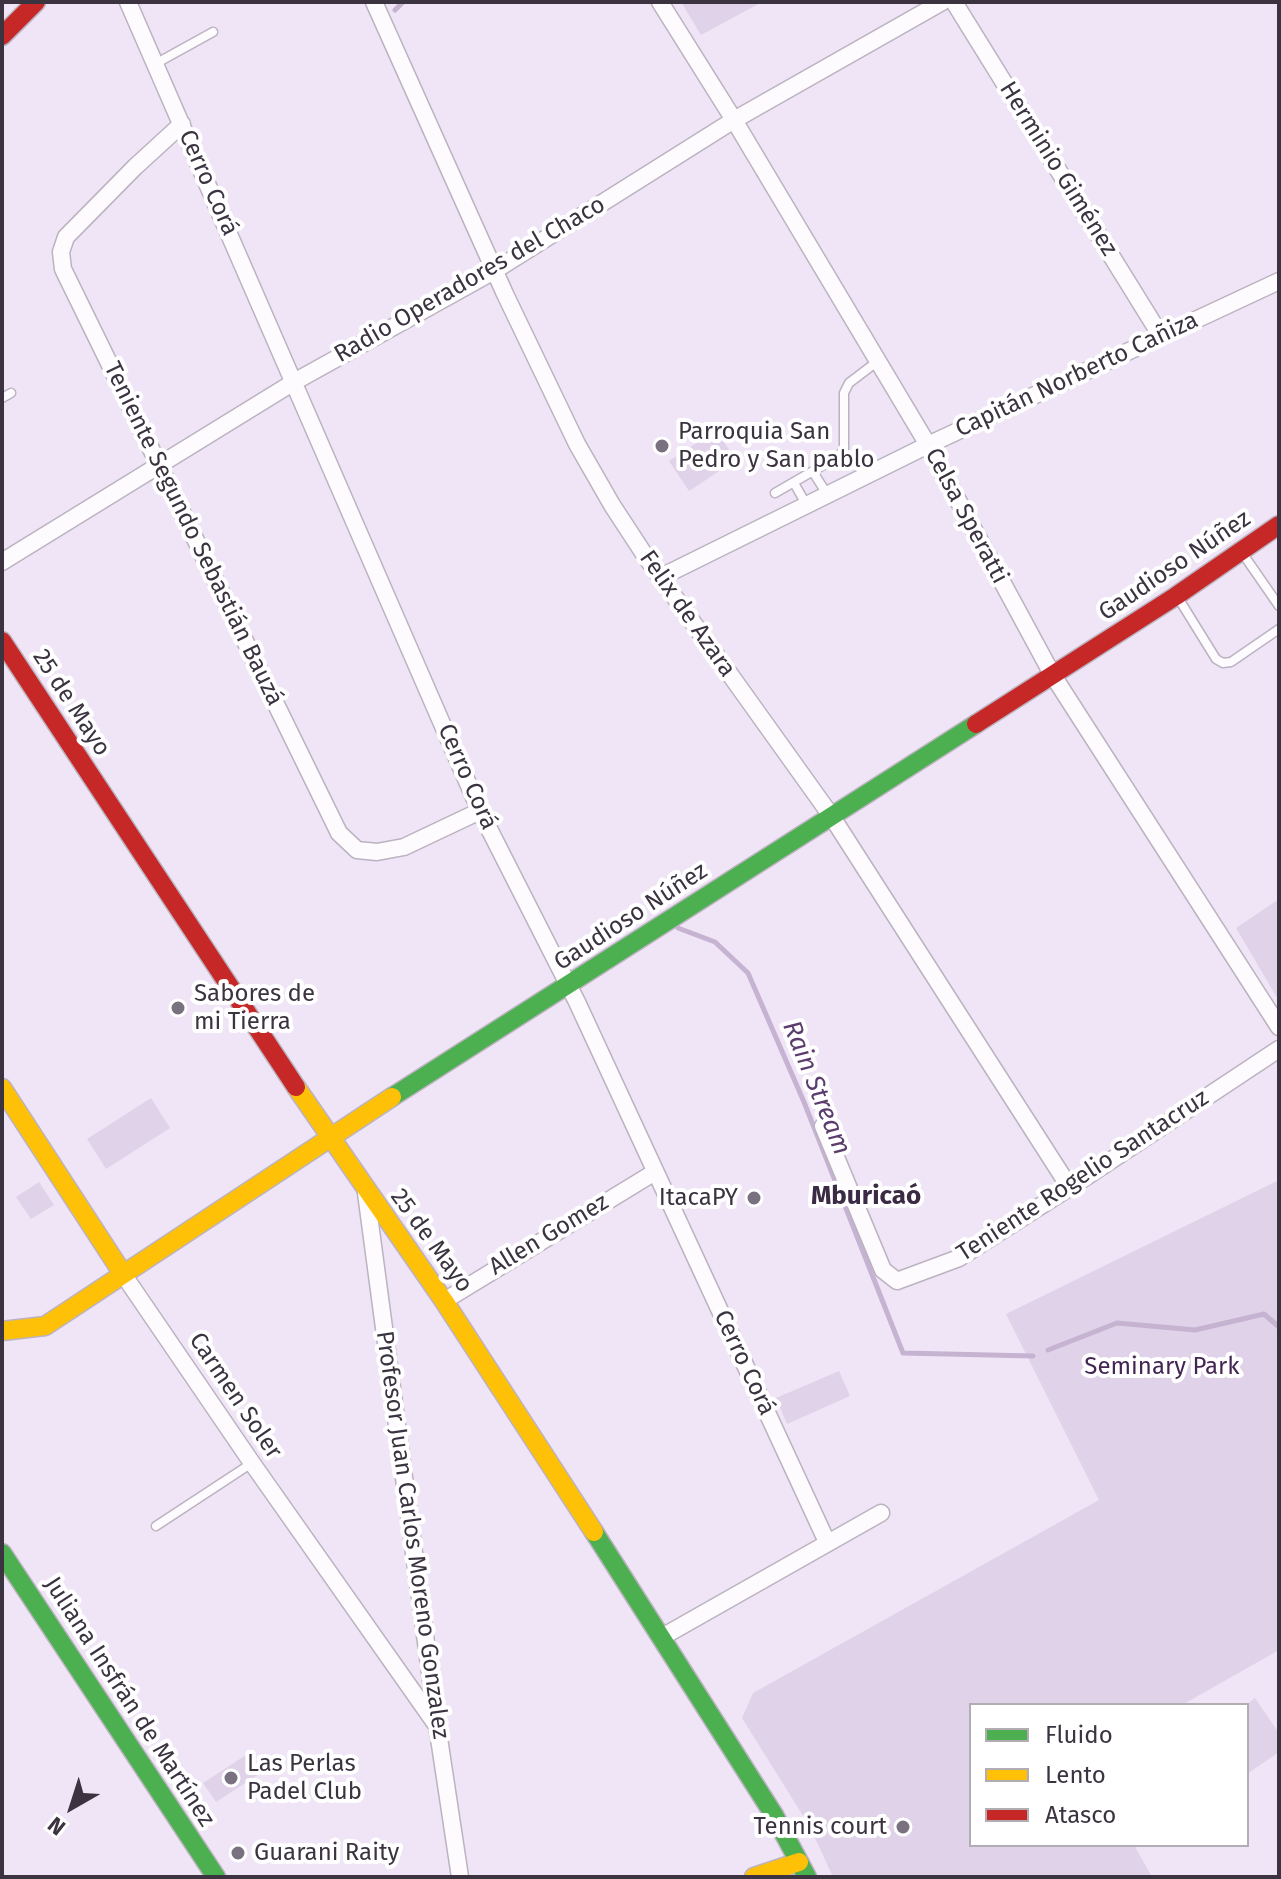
<!DOCTYPE html>
<meta charset="utf-8">
<style>
body{margin:0}
#map{position:relative;width:1281px;height:1879px;overflow:hidden;background:#f0e5f6;font-family:"Fira Sans",sans-serif}
canvas{display:block}
.frame{position:absolute;inset:0;border:4px solid #3b3340;pointer-events:none}
.legend{position:absolute;left:969px;top:1703px;width:280px;height:144px;box-sizing:border-box;background:#fff;border:2px solid #b1adb3;margin:0;padding:10px 14px;list-style:none;font-size:24px;color:#3b3340}
.legend li{display:flex;align-items:center;gap:16px;height:40px}
.legend b{width:40px;border:2px solid #b1adb3}
.north{position:absolute;left:32px;top:1767px;width:80px;height:80px;-webkit-text-stroke:6px #fff;paint-order:stroke;rotate:219deg;font-size:22px;font-weight:700;line-height:32px;text-align:center;color:#3b3340}
.north::after{content:'';display:block;margin:auto;width:28px;height:36px;background:#3b3340;clip-path:polygon(50% 0,100% 100%,50% 72%,0 100%)}
</style>
<div id="map">
<canvas width="1281" height="1879"></canvas>
<div class="frame"></div>
<ul class="legend">
<li><b style="height:10px;background:#4caf50"></b>Fluido</li>
<li><b style="height:10px;background:#ffc107"></b>Lento</li>
<li><b style="height:10px;background:#c62828"></b>Atasco</li>
</ul>
<div class="north">N</div>
</div>
<script>
const c = document.querySelector('canvas').getContext('2d');
c.lineJoin = 'round';
function fillPath(path, color) { c.fillStyle = color; c.fill(path, 'evenodd'); }
const shape = rows => new Path2D(rows.map(r => 'M' + r).join(''));
function strokePath(path, color, width, dash) { c.strokeStyle = color; c.lineWidth = width; c.lineCap = dash ? 'butt' : 'round'; c.setLineDash(dash || []); c.stroke(path); }
function drawText(font, color, halo, rows, align = 'center') {
  c.font = font + ' "Fira Sans",sans-serif'; c.lineWidth = 8; c.setLineDash([]); c.textBaseline = 'middle'; c.strokeStyle = halo; c.fillStyle = color; for (const [text, x, y, turn = 0] of rows) {
    c.save(); c.translate(x, y); c.rotate((+turn || 0) * Math.PI / 180); c.textAlign = isNaN(turn) ? turn : align; if (halo) c.strokeText(text, 0, 0); c.fillText(text, 0, 0); c.restore();
  }
}
const green = shape([
 [681,2,762,2,701,35],
 [716,430,736,460,689,491,669,461],
 [1279,899,1279,1001,1236,928],
 [151,1098,170,1128,106,1169,87,1139],
 [1279,1180,1279,1650,1182,1705,971,1705,971,1845,1134,1845,1152,1877,833,1877,810,1827,742,1718,753,1693,1099,1500,1006,1314],
 [39,1182,54,1205,31,1219,16,1197],
 [839,1371,850,1396,787,1424,776,1398],
 [1255,1698,1279,1733,1279,1752,1247,1774,1246,1705],
 [246,1755,259,1774,216,1802,203,1783]
]);
const stream = shape([
 [395,10,403,2],
 [678,928,715,942,748,973,804,1102,903,1353,1033,1356],
 [1048,1350,1117,1323,1195,1330,1264,1314,1279,1327]
]);
const lane = shape([
 [155,64,213,32],
 [2,398,11,393],
 [813,472,827,494],
 [794,483,806,504],
 [775,493,839,456,844,449,844,393,849,383,878,361],
 [1243,554,1279,606],
 [1177,596,1216,659,1223,663,1231,662,1279,629],
 [156,1526,252,1463]
]);
const street = shape([
 [128,2,480,811,577,1002,827,1542],
 [374,2,505,294,577,444,612,505,646,557,832,817,1070,1188],
 [660,2,734,120,928,445,1052,674,1279,1027],
 [954,2,1161,336],
 [182,124,135,167,66,237,61,252,63,269,339,833,357,850,377,852,404,847,480,811],
 [2,562,294,382,494,271,734,120,942,2],
 [661,577,928,445,1279,281],
 [823,1126,883,1270,897,1281,959,1258,1086,1177,1279,1049],
 [366,1193,437,1725,460,1877],
 [123,1274,252,1463,435,1723],
 [444,1301,655,1172],
 [662,1637,881,1513]
]);
const fast = shape([
 [392,1097,976,724],
 [594,1532,774,1815,807,1877],
 [2,1553,216,1877]
]);
const slow = shape([
 [296,1087,444,1301,594,1532],
 [2,1088,123,1274],
 [2,1331,45,1326,392,1097],
 [754,1877,799,1862]
]);
const jam = shape([
 [2,36,36,2],
 [2,641,296,1087],
 [976,724,1176,596,1279,525]
]);
const markers = [
 [662,446,8,"#7a7180"],
 [178,1008,8,"#7a7180"],
 [754,1198,8,"#7a7180"],
 [231,1778,8,"#7a7180"],
 [903,1827,8,"#7a7180"],
 [238,1853,8,"#7a7180"]
];
const streetNames = [
 ["Herminio Giménez",1058,169,58],
 ["Cerro Corá",208,183,66],
 ["Radio Operadores del Chaco",470,280,-30],
 ["Capitán Norberto Cañiza",1077,375,-25],
 ["Celsa Speratti",966,516,62],
 ["Teniente Segundo Sebastián Bauzá",193,534,64],
 ["Gaudioso Núñez",1175,566,-34],
 ["Felix de Azara",687,614,55],
 ["25 de Mayo",71,703,57],
 ["Cerro Corá",467,777,66],
 ["Gaudioso Núñez",631,917,-33],
 ["Teniente Rogelio Santacruz",1083,1176,-33],
 ["Allen Gomez",549,1235,-31],
 ["25 de Mayo",431,1241,54],
 ["Cerro Corá",744,1363,65],
 ["Carmen Soler",235,1396,56],
 ["Profesor Juan Carlos Moreno Gonzalez",412,1535,82],
 ["Juliana Insfrán de Martínez",129,1702,57]
];
const poiNames = [
 ["Parroquia San",678,432],
 ["Pedro y San pablo",678,460],
 ["Sabores de",194,994],
 ["mi Tierra",194,1022],
 ["ItacaPY",738,1198,"right"],
 ["Las Perlas",247,1764],
 ["Padel Club",247,1792],
 ["Tennis court",887,1827,"right"],
 ["Guarani Raity",254,1853]
];
const parkNames = [
 ["Seminary Park",1162,1367]
];
const waterNames = [
 ["Rain Stream",816,1088,68]
];
const neighbourhoodNames = [
 ["Mburicaó",866,1197]
];
fillPath(green, '#e0d2e9');
strokePath(stream, '#c6b3d1', 5);
strokePath(lane, '#bbb3c0', 11);
strokePath(street, '#bbb3c0', 19);
strokePath(fast, '#bbb3c0', 21);
strokePath(slow, '#bbb3c0', 21);
strokePath(jam, '#bbb3c0', 21);
strokePath(lane, '#fdfbfe', 8);
strokePath(street, '#fdfbfe', 16);
strokePath(fast, '#4caf50', 18);
strokePath(slow, '#ffc107', 18);
strokePath(jam, '#c62828', 18);
for (const [x, y, r, color] of markers) { const dot = new Path2D(); dot.arc(x, y, r, 0, 2 * Math.PI); c.fillStyle = color; c.fill(dot); strokePath(dot, '#fff', 3); }
drawText('24px', '#3b3340', '#fff', streetNames);
drawText('24px', '#3b3340', '#fff', poiNames, 'left');
drawText('24px', '#432553', '#fff', parkNames);
drawText('italic 26px', '#5c3c6d', '#fff', waterNames);
drawText('bold 26px', '#3b2a44', '#fff', neighbourhoodNames);
</script>
